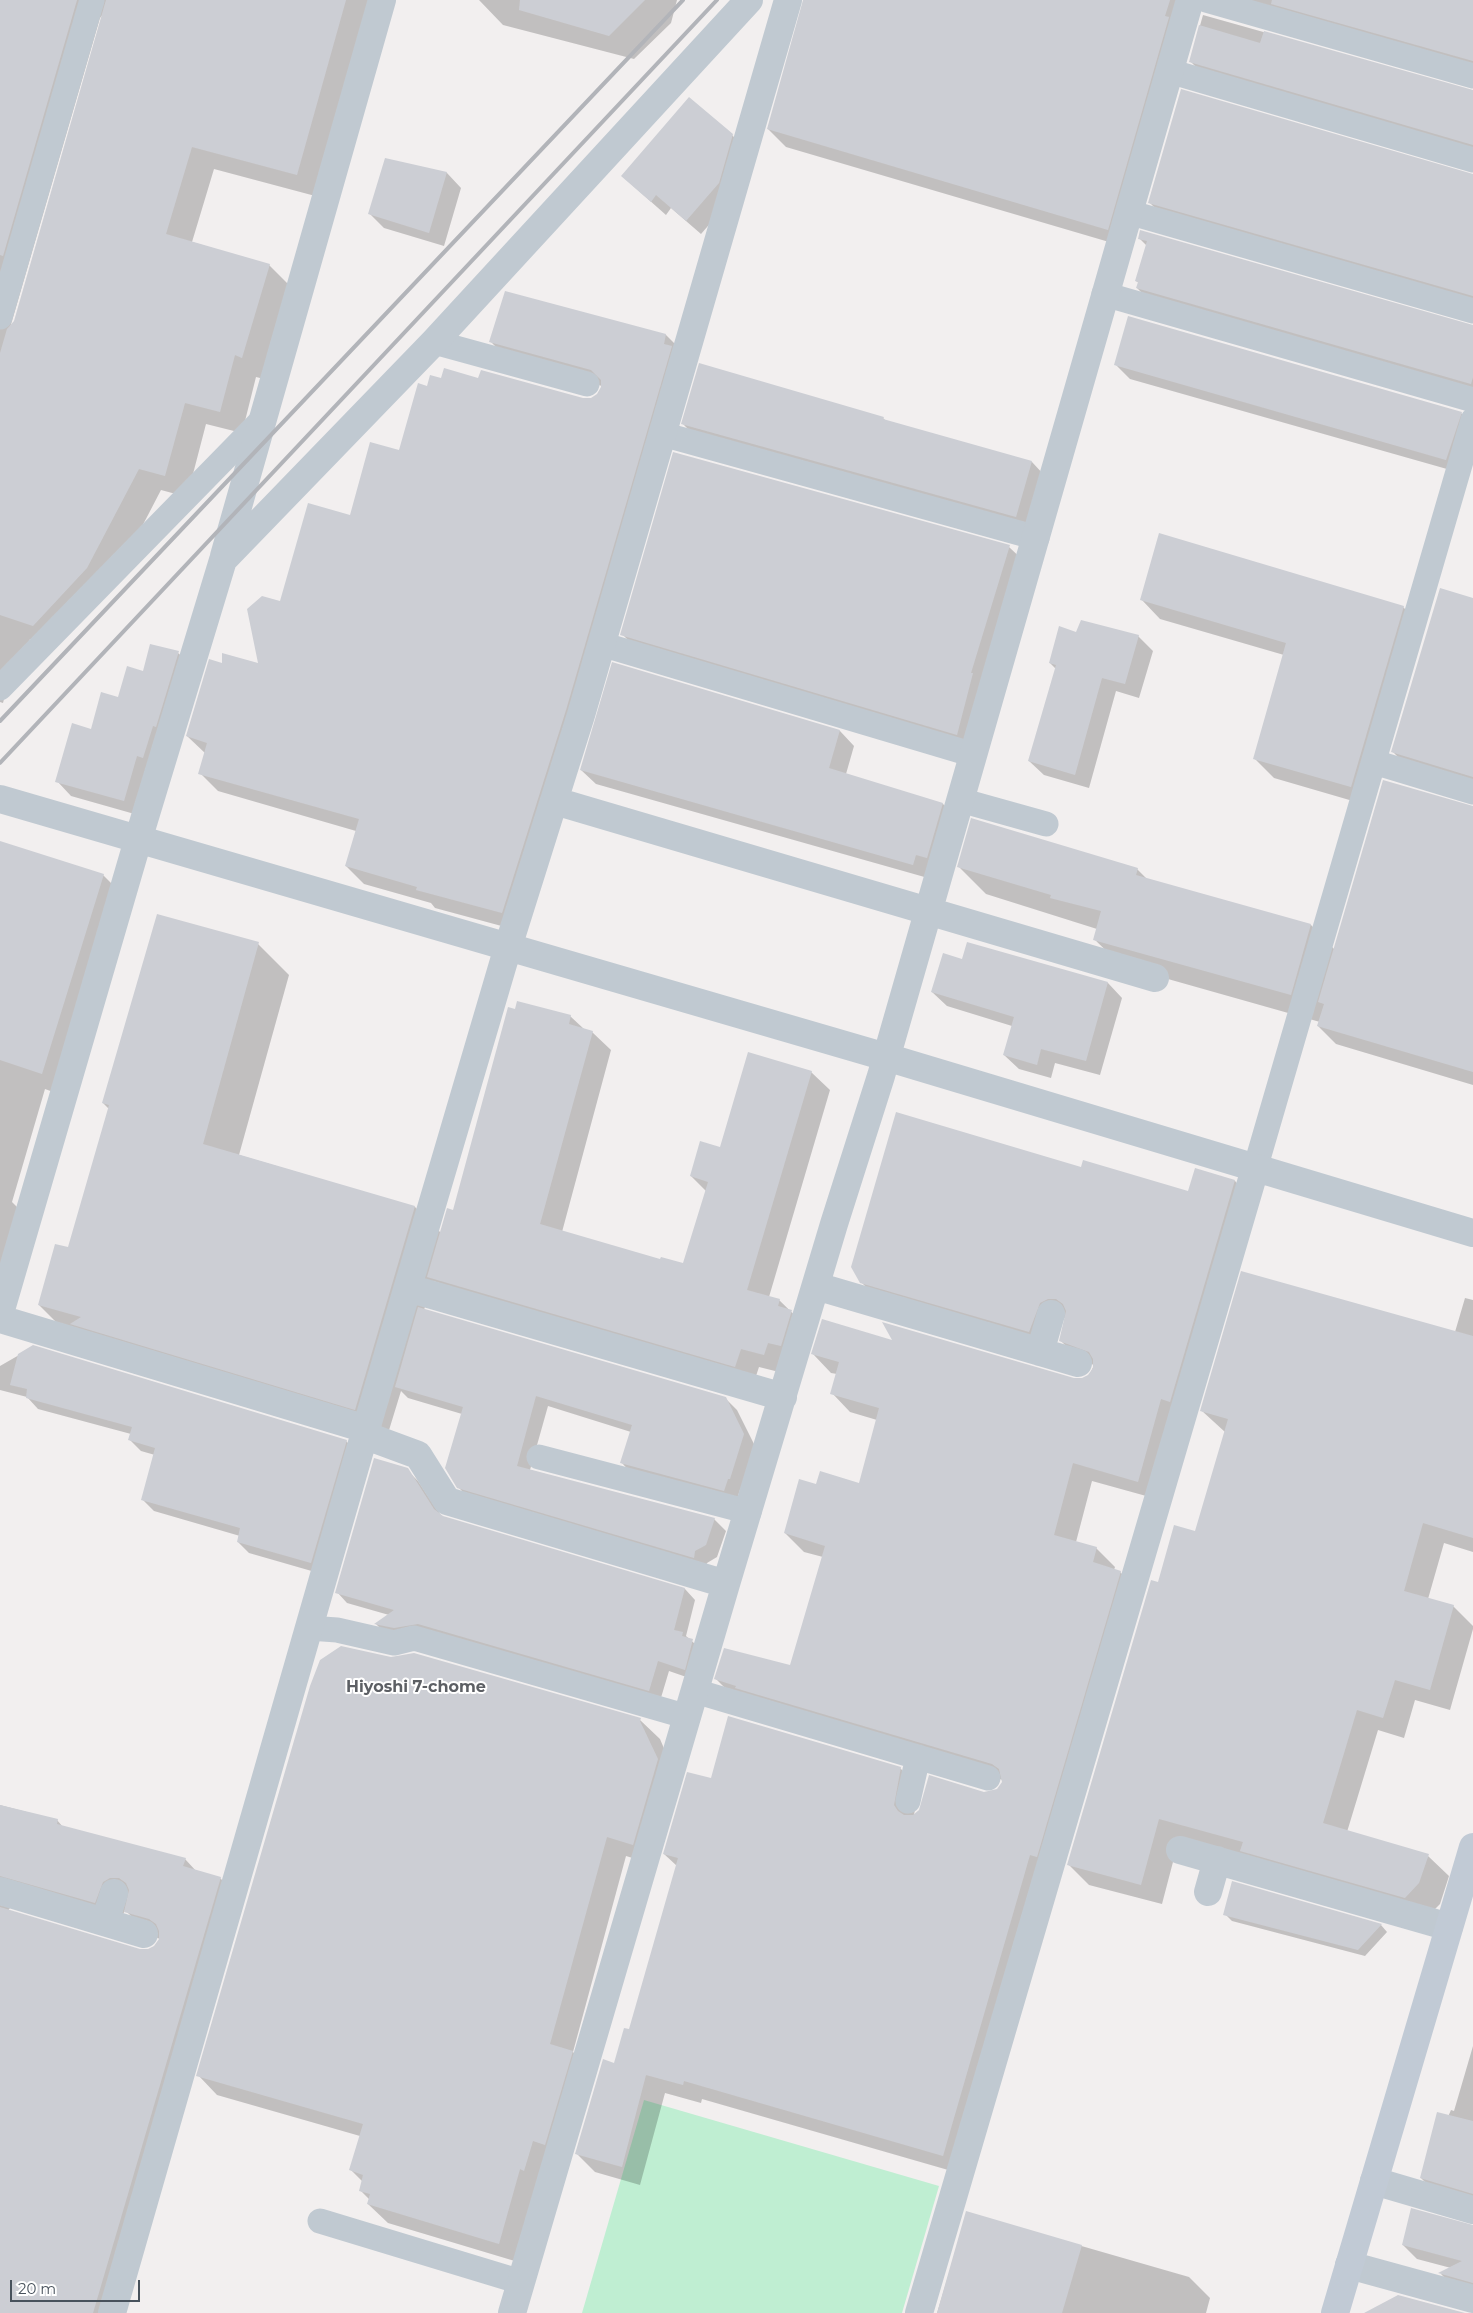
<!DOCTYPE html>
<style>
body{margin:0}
#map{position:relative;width:1473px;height:2313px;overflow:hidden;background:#f2efef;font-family:Montserrat,sans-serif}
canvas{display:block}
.scale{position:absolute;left:10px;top:2280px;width:130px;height:22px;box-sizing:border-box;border:2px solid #48525c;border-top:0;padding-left:6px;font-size:15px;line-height:18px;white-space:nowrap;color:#48525c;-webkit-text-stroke:4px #fff;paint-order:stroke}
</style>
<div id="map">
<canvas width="1473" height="2313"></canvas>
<div class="scale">20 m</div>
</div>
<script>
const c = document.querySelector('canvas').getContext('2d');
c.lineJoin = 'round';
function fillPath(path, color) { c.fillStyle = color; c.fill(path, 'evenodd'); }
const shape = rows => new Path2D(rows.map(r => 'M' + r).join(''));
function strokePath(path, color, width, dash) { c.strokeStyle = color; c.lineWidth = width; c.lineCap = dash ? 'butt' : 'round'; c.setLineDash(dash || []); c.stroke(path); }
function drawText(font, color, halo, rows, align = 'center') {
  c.font = font + ' Montserrat,sans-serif'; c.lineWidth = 4; c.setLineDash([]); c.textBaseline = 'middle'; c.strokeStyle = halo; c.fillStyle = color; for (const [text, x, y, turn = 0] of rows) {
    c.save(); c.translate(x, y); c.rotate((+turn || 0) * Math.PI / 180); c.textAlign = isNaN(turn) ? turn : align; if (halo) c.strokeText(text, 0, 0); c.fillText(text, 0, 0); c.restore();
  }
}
const green = shape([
 [644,2100,939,2186,902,2313,582,2313]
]);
const shadow = shape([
 [0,0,109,0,106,11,100,18,10,328,222,0,388,0,319,197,214,169,192,242,269,265,291,287,264,379,256,377,242,433,206,424,187,497,161,490,109,590,56,647,30,639,17,686,8,684,3,703,0,702],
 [479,0,677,0,671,23,634,59,503,25],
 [804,0,1473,0,1473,73,1197,7,1126,247,786,147,768,129],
 [1203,15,1473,91,1473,157,1208,79,1190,61],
 [732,135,746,150,733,197,701,234,671,208,666,215,622,176],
 [386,159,447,173,461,188,444,246,384,228,370,214],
 [1473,175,1473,308,1167,220,1149,202],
 [1139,238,1473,326,1473,397,1155,306,1137,288,1139,283,1136,281,1147,246],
 [506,292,666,335,684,353,520,931,435,908,431,903,364,884,346,866,356,831,218,791,200,773,206,754,187,736,223,664,260,665,281,603,351,516,399,451,427,388,442,380,479,380,583,399,591,399,598,395,602,386,509,360,491,342],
 [1116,365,1461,413,1473,425,1461,473,1130,379],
 [883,418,887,422,1032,462,1045,476,1029,530,696,437,683,424],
 [1009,547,1026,563,973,751,639,651,622,634],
 [1141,599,1403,607,1422,626,1370,806,1274,778,1254,758,1284,655,1160,619],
 [1473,599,1473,789,1411,770,1393,752],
 [1076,633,1138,636,1153,651,1139,698,1116,691,1089,788,1044,775,1029,761,1056,669,1050,663],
 [178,653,193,667,138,815,71,796,57,781,92,730,119,698],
 [613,664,840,731,854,746,846,774,943,804,957,818,928,878,596,784,581,770],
 [1473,806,1473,1085,1336,1044,1318,1026,1320,1022,1122,966,1094,939,1097,929,986,894,959,867,1137,869,1148,880,1311,925,1335,950],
 [0,842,103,875,126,898,64,1096,45,1089,12,1202,20,1210,0,1281],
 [258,944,289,975,239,1155,415,1207,441,1233,570,1016,584,1029,592,1032,611,1050,562,1232,661,1260,684,1265,706,1191,691,1176,811,1072,830,1090,769,1297,779,1300,810,1330,783,1373,759,1367,753,1385,433,1281,424,1310,725,1398,737,1410,755,1446,742,1490,740,1490,736,1502,633,1475,622,1463,631,1432,548,1406,530,1470,714,1519,726,1531,717,1557,707,1563,705,1569,470,1499,458,1487,462,1414,408,1398,401,1391,386,1440,70,1336,39,1305,69,1249,109,1109,103,1103],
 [968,944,1108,983,1122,998,1100,1075,1055,1063,1051,1078,1019,1069,1004,1055,1012,1026,947,1006,932,992,963,960],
 [1082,1169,1189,1192,1196,1170,1235,1181,1253,1200,1157,1499,1092,1481,1076,1542,1096,1548,1115,1567,1114,1570,1120,1572,1139,1590,962,2174,702,2099,701,2103,665,2093,640,2185,595,2172,576,2153,630,2031,677,1866,664,1854,712,1780,900,1768,919,1787,914,1815,998,1790,1003,1782,1003,1780,756,1706,734,1697,716,1679,791,1667,823,1557,804,1552,785,1533,817,1485,860,1484,877,1420,850,1412,832,1393,837,1374,831,1373,813,1354,895,1342,1073,1379,1082,1379,1089,1376,1094,1365,1080,1360,1061,1341,1066,1317,1058,1322,1048,1350,880,1301,861,1282],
 [1465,1298,1473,1300,1473,1552,1444,1543,1428,1599,1453,1606,1473,1626,1473,1629,1450,1710,1415,1700,1404,1738,1378,1730,1347,1832,1428,1856,1449,1876,1440,1904,1426,1918,1179,1839,1162,1904,1089,1885,1068,1864,1159,1584,1196,1533,1225,1432,1202,1411,1455,1332],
 [33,1347,346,1441,357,1452,322,1574,249,1553,238,1542,240,1536,154,1511,143,1500,155,1455,141,1451,130,1440,131,1434,38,1409,27,1397,0,1390,0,1366],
 [407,1470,418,1481,442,1517,685,1589,695,1600,686,1636,703,1651,695,1680,669,1671,660,1701,386,1634,376,1624,389,1615,347,1603,337,1592],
 [640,1720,660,1739,677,1779,652,1864,626,1856,573,2052,591,2071,518,2262,388,2223,368,2204,370,2200,360,2190,363,2182,351,2170,360,2136,217,2095,198,2075],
 [0,1805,57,1820,63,1827,185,1859,197,1872,220,1878,244,1902,125,2313,0,2313],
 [13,1903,118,1926,125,1910,150,1935,160,1939,155,1947,148,1950,139,1950,8,1911],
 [1225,1914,1381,1925,1387,1932,1365,1956,1232,1921],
 [1473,2046,1473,2203,1435,2192,1421,2178,1451,2110,1454,2111],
 [967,2213,1189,2277,1210,2298,1206,2313,937,2313],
 [1473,2226,1473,2293,1454,2287,1441,2274,1451,2268,1417,2259,1403,2245]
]);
const building = shape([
 [0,0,77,0,3,256,0,255],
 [106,0,346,0,297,175,192,147,166,234,270,264,242,358,235,355,220,412,185,403,165,476,139,469,87,568,33,626,0,615,0,353,7,329,14,321],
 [520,0,645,0,609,36,519,10],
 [803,0,1170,0,1165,16,1169,17,1108,230,767,129],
 [1272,0,1473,0,1473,61,1271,4],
 [1199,25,1260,43,1264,31,1473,90,1473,145,1189,62],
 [1181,89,1473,174,1473,296,1148,203],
 [689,97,733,134,719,183,686,221,656,195,651,202,621,176],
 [385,158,447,172,429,233,368,214],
 [1140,230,1473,325,1473,377,1471,384,1136,288,1138,282,1135,281,1147,241,1138,239],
 [505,291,666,334,664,344,672,346,566,710,502,913,416,890,417,887,345,866,359,819,198,774,207,743,186,736,209,659,222,663,222,653,258,663,247,609,262,596,280,601,308,503,350,515,370,442,399,450,418,383,427,386,430,375,441,378,444,368,478,378,481,370,583,398,591,398,597,394,601,387,601,380,591,370,489,342],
 [1128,316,1462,412,1446,460,1114,365],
 [699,363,884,417,883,419,1032,461,1016,517,681,424],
 [673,452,1010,545,971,673,973,673,957,735,620,635],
 [1159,533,1404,606,1351,787,1253,759,1286,643,1140,600],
 [1440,588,1473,598,1473,777,1391,752],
 [1081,620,1139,635,1125,684,1102,678,1075,775,1028,761,1056,665,1049,663,1059,626,1076,632],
 [150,644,179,651,156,727,153,726,143,758,137,756,124,801,55,782,72,723,91,729,101,692,118,697,127,666,143,671],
 [612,662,840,730,829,768,943,803,927,858,916,855,913,865,580,770],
 [1383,780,1473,806,1473,1072,1317,1026,1324,1004,1318,1002],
 [971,818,1138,868,1136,875,1311,924,1291,995,1093,940,1101,911,1050,898,1051,895,957,867],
 [0,841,104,874,42,1074,0,1060],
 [157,914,259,942,203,1144,415,1206,355,1410,70,1324,81,1317,38,1305,55,1244,68,1247,109,1105,102,1103],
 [967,942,1108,982,1086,1061,1041,1049,1037,1065,1003,1055,1014,1017,931,992,943,953,962,959],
 [517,1001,571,1015,569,1024,593,1031,540,1224,660,1259,661,1257,683,1263,708,1182,690,1176,700,1141,720,1147,748,1052,812,1071,747,1290,780,1299,778,1306,792,1310,781,1346,768,1343,764,1355,741,1349,735,1367,427,1277,447,1208,453,1210,508,1007,515,1009],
 [896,1112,1081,1167,1083,1160,1188,1191,1195,1168,1235,1180,1170,1402,1161,1399,1138,1482,1073,1463,1054,1535,1097,1547,1093,1562,1121,1571,1037,1857,1030,1855,943,2156,684,2081,683,2085,646,2075,622,2167,575,2154,603,2059,614,2063,624,2028,629,2029,678,1858,663,1854,687,1772,711,1778,728,1716,901,1767,894,1805,898,1811,904,1815,913,1815,919,1810,929,1775,984,1792,997,1789,1002,1782,999,1769,992,1764,735,1688,736,1686,714,1679,724,1648,790,1665,825,1546,784,1533,799,1479,816,1484,820,1471,859,1483,879,1408,830,1394,839,1362,811,1354,822,1319,892,1340,882,1322,1074,1378,1082,1378,1088,1375,1093,1368,1093,1359,1089,1352,1059,1341,1066,1311,1063,1304,1056,1299,1048,1299,1040,1303,1029,1332,860,1283,851,1267],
 [1241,1271,1473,1336,1473,1538,1423,1523,1404,1591,1454,1605,1430,1690,1395,1680,1383,1718,1357,1710,1323,1823,1429,1854,1419,1883,1405,1898,1240,1851,1243,1842,1159,1819,1141,1885,1067,1865,1151,1580,1158,1582,1174,1525,1195,1531,1228,1419,1200,1411],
 [418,1307,726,1397,744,1434,730,1479,728,1479,724,1491,620,1463,632,1425,536,1396,517,1466,715,1518,706,1545,695,1551,694,1558,457,1488,445,1468,463,1407,395,1387],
 [33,1345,347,1440,311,1563,237,1542,240,1528,141,1500,155,1448,128,1440,132,1427,26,1398,27,1389,10,1385,18,1354],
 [374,1458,408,1468,434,1509,443,1516,685,1588,674,1630,683,1632,682,1636,693,1639,685,1670,658,1661,649,1691,418,1624,394,1628,374,1624,394,1610,335,1593],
 [341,1646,391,1657,414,1653,641,1718,640,1721,658,1759,633,1845,607,1837,550,2044,573,2051,545,2145,533,2141,524,2171,520,2169,499,2244,367,2204,370,2194,359,2191,363,2175,349,2170,363,2124,196,2076,310,1686,320,1660],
 [0,1805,58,1819,57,1824,186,1858,183,1866,221,1877,93,2313,0,2313,0,1907,140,1949,148,1949,154,1946,159,1939,159,1931,156,1924,149,1919,124,1912,129,1890,126,1883,119,1878,110,1878,103,1882,95,1903,0,1876],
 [1232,1881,1382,1924,1358,1950,1223,1915],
 [1437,2112,1473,2121,1473,2194,1420,2178],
 [1411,2208,1473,2225,1473,2283,1438,2273,1462,2261,1402,2245],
 [966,2211,1082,2245,1062,2313,937,2313],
 [1398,2295,1465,2313,1364,2313]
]);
const lane = shape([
 [1206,0,1473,76],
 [1169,71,1473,160],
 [1128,212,1473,311],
 [1104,294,1473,400],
 [0,317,92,0],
 [434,342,587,384],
 [662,434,1037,538],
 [601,644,974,755],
 [0,688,263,419],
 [1374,762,1473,792],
 [960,800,1046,824],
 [1255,1169,1473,420],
 [539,1457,749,1512],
 [309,1628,337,1630,394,1643,414,1638,688,1717],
 [695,1691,988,1778],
 [908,1801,918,1757],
 [320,2221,521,2282]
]);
const street = shape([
 [224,556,382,0],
 [0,799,886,1057,1473,1233],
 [555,801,1155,978],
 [816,1286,1078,1363],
 [408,1288,783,1397],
 [0,1313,138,840,223,560,434,342,749,0],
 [0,1319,366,1429,372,1438,418,1455,447,1501,726,1584],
 [1040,1352,1051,1314],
 [1180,1850,1449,1927],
 [0,1891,144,1934],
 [1208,1892,1217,1860],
 [105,1922,114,1893],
 [1374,2181,1473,2210],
 [1349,2265,1473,2299],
 [112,2313,366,1429,508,947,581,715,788,0],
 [512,2313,726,1584,834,1224,881,1076,1190,0],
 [919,2313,1255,1169]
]);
const secondary = shape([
 [1335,2313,1473,1847]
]);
const rail = shape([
 [0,721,683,0],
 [0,763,717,0]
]);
const neighbourhoodNames = [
 ["Hiyoshi 7-chome",416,1687]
];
fillPath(green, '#bfeed2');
fillPath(shadow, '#0003');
fillPath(building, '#ccced4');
strokePath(lane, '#c0c9d1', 25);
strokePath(street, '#c0c9d1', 28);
strokePath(secondary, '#c1cad5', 28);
strokePath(rail, '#b2b4b9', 4);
drawText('bold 16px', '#5c5f64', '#fff', neighbourhoodNames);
</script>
